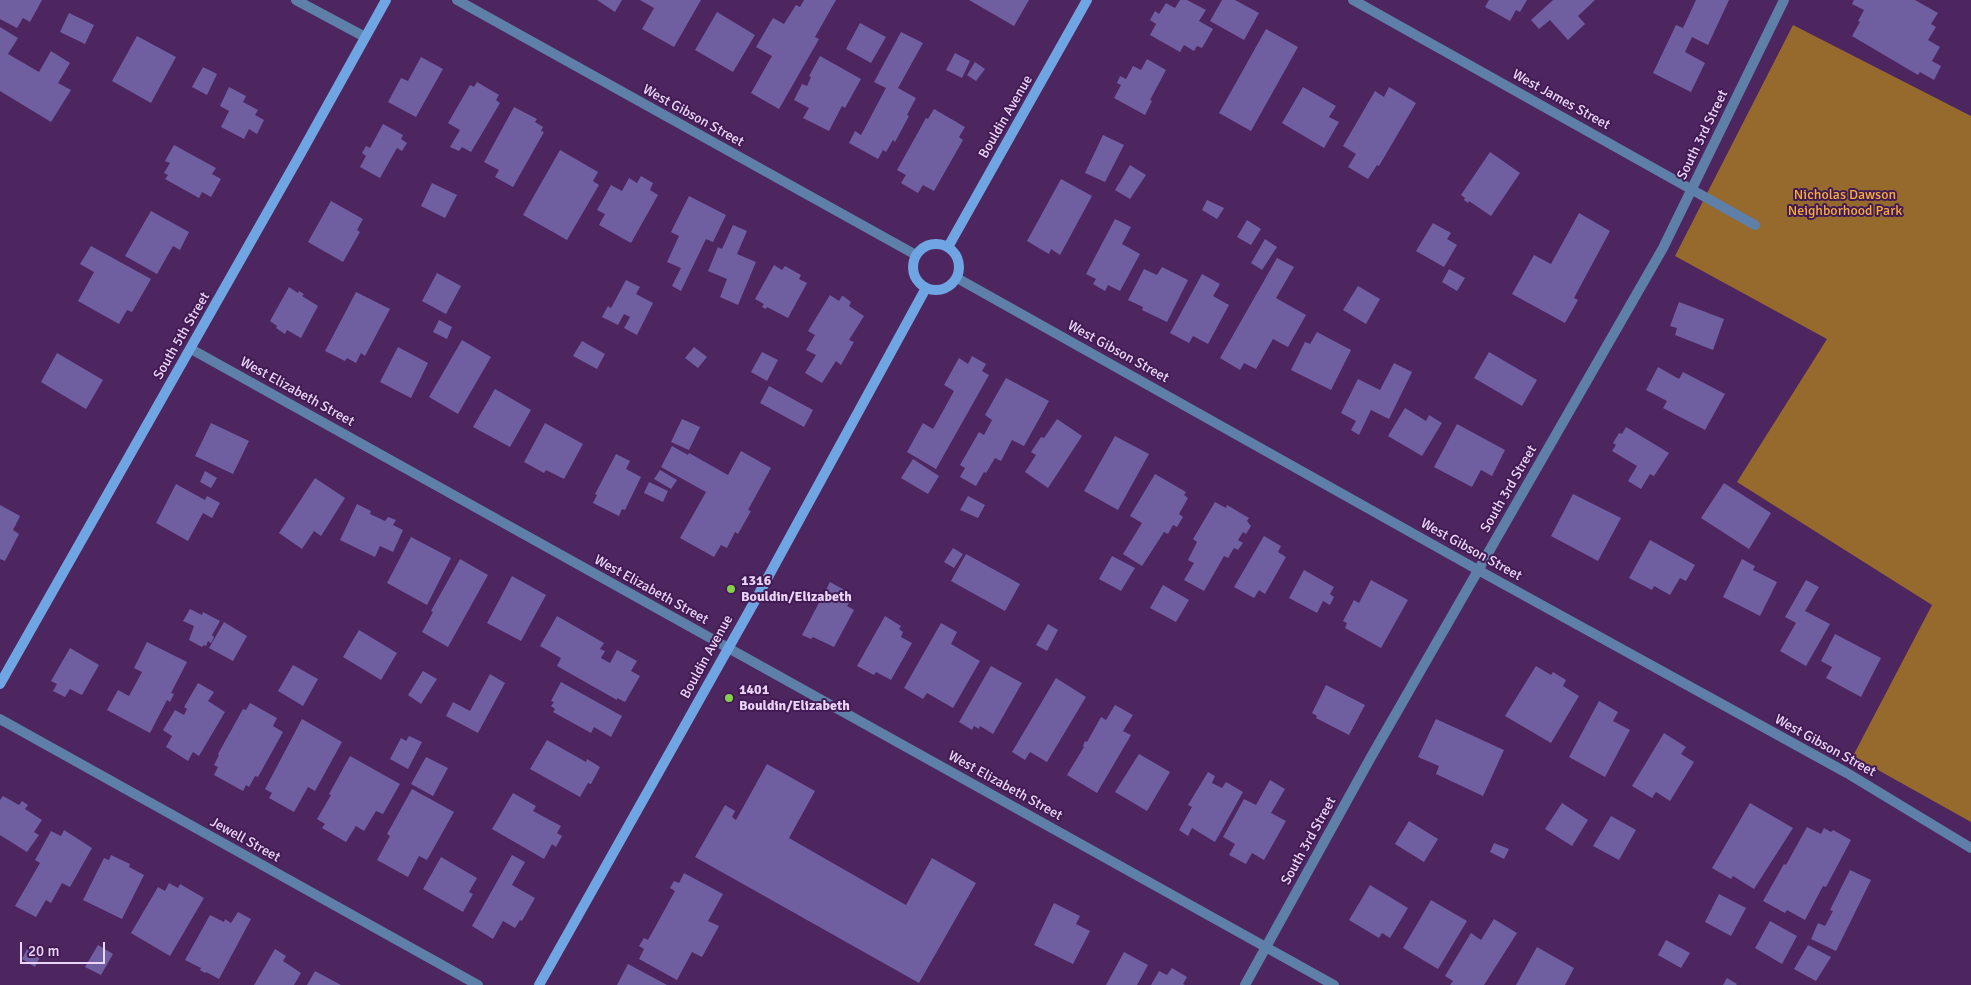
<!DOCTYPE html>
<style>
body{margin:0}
#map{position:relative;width:1971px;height:985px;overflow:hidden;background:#4d265f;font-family:Signika,sans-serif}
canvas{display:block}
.scale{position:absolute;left:20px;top:942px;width:85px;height:22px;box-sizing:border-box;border:2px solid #ebd5f7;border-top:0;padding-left:6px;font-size:15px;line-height:18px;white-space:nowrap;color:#ebd5f7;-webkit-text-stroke:4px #421b54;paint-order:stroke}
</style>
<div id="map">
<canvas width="1971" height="985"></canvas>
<div class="scale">20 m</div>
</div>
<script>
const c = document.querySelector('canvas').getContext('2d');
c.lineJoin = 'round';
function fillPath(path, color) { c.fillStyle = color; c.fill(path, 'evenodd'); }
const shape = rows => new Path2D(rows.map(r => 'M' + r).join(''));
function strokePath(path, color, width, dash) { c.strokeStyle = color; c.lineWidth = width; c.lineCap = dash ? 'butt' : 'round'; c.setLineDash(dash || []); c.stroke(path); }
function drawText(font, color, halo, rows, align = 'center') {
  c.font = font + ' Signika,sans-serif'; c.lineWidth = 4; c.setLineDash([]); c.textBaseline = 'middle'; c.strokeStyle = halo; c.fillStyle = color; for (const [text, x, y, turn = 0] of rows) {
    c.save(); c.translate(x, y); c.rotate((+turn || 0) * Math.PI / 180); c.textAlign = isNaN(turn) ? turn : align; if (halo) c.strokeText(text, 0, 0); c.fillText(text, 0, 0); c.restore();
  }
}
const forest = shape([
 [1793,25,1971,116,1971,822,1853,756,1932,605,1737,482,1827,339,1675,256]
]);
const building = shape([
 [0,0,42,0,30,22,23,18,17,28,0,19],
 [597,0,622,0,615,12],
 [640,0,701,0,674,47,642,29,654,8],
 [804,0,836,0,815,37,819,39,779,109,751,93,772,56,756,47,773,18,784,24,796,5,800,7],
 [969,0,1029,0,1014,26],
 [1180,0,1187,0,1206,10,1199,21,1213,29,1202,48,1197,46,1194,51,1184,45,1180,52,1150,35,1156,24,1150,20,1155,11,1159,14,1166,3,1175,8],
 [1222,0,1235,0,1259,13,1244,40,1210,21],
 [1489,0,1527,0,1520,12,1516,10,1510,21,1485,7],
 [1553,0,1595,0,1578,16,1585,24,1568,40,1550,20,1539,29,1531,20],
 [1696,0,1729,0,1708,45,1692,37,1685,52,1705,63,1691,92,1653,73,1676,25,1683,28],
 [1854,0,1915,0,1938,13,1931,24,1936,27,1928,40,1940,47,1932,61,1941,66,1934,80,1920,72,1918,75,1852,36,1860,22,1858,21,1864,10,1852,4],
 [717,12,755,35,733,72,695,50],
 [69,13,94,25,85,44,60,32],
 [860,23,886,37,871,63,846,49],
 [0,27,18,38,8,54,39,72,51,51,70,63,58,83,71,90,51,122,0,91],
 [1266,29,1298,47,1251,131,1219,113],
 [901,32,923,43,898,88,916,98,907,115,909,116,895,142,893,140,886,152,883,150,878,159,849,143,855,131,861,135,886,88,874,82],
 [137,36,176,57,151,103,112,81],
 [955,53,970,61,962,78,946,70],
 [820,56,861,79,845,108,842,106,829,131,803,118,809,108,794,100,802,84,807,86,811,77,809,76],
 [421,57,443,69,416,117,388,102,401,78,408,81],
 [1147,59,1166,70,1150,100,1152,101,1145,115,1114,98,1121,85,1117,83,1120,76,1126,79,1133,66,1141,70],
 [975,62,985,69,976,81,967,75],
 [203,67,217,74,207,95,192,87],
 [477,82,499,95,496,100,500,103,471,152,462,147,459,151,450,147,460,130,448,123,470,85,474,87],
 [229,87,246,96,243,102,258,110,255,115,264,120,257,134,249,129,244,139,221,127,229,111,220,106],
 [1303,87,1336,106,1329,117,1339,122,1324,148,1282,123],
 [1389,87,1416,103,1379,166,1377,165,1368,179,1348,167,1356,154,1343,146,1375,91,1384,97],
 [514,107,537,119,535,122,543,127,541,131,544,132,513,187,495,177,499,170,484,162],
 [934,109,965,127,959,137,963,140,934,191,923,185,918,193,901,183,906,175,897,170,926,118,928,119],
 [383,124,403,135,401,139,407,143,402,151,397,148,380,178,360,167,366,156,362,153,366,146,370,148],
 [1103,135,1124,145,1105,182,1085,173],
 [174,145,216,168,212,174,221,179,211,197,202,192,199,198,165,179,168,175,164,173,170,163,165,161],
 [560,150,598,172,593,181,599,185,567,240,523,215],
 [1490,152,1520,173,1491,216,1469,201,1468,203,1464,200,1465,198,1461,195],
 [1130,165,1146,175,1130,199,1115,190],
 [641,176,653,183,650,190,658,195,631,243,599,225,605,214,597,210,611,185,622,191,629,178,637,183],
 [1061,179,1092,196,1060,255,1051,249,1049,254,1027,241],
 [432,183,457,195,445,218,421,206],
 [689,196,726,215,713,242,706,239,681,291,672,286,681,268,667,262,679,236,671,232],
 [1207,200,1224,208,1217,219,1202,210],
 [331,201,363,219,357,230,360,232,343,262,308,242],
 [151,211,189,232,180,250,173,246,157,274,125,256],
 [1579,213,1610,231,1574,298,1578,300,1565,323,1512,294,1534,255,1551,264],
 [1115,219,1131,227,1122,244,1140,254,1120,291,1108,285,1105,291,1093,284,1096,279,1086,274],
 [1247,220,1261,229,1251,245,1237,237],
 [1433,223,1451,233,1447,239,1457,245,1444,267,1416,251],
 [733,225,747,231,737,254,756,262,738,305,720,297,727,279,708,271,718,247,722,249],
 [1265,239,1277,247,1262,270,1251,263],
 [91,246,151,279,132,312,127,310,119,324,78,301,94,272,80,264],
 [1277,258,1294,267,1276,298,1306,315,1288,347,1273,339,1256,369,1244,363,1240,370,1220,358],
 [774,265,782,270,785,266,801,275,799,279,807,283,788,318,767,307,766,309,762,307,764,304,755,299],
 [1162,267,1188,280,1167,322,1142,310,1143,307,1128,300,1144,269,1157,275],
 [1449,269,1465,278,1457,291,1442,282],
 [437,273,461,286,446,314,422,301],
 [1202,274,1220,284,1213,296,1229,305,1208,344,1193,336,1189,343,1170,333],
 [626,280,640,287,636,294,653,303,637,335,624,328,630,317,624,314,618,325,602,317,608,306,611,308],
 [1358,286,1380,299,1366,324,1343,310],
 [289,287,298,293,299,291,304,294,302,296,318,306,301,338,287,330,285,334,276,328,277,326,270,321],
 [356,292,390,309,365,356,361,353,356,363,347,358,345,361,325,351],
 [830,295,839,301,842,296,843,296,851,302,849,306,864,316,849,340,854,342,841,365,836,361,822,383,805,373,816,355,806,350,815,335,808,331],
 [1679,302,1724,319,1713,350,1675,335,1677,328,1670,326],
 [439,320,452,327,447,339,433,332],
 [1317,332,1351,350,1331,390,1291,370,1305,342,1310,344],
 [462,340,491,357,458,414,429,397],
 [582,341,605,354,597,369,573,356],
 [398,347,428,363,411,398,380,382],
 [694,347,707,357,698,368,685,358],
 [762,352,778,360,767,381,751,372],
 [1489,352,1537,380,1522,406,1474,378],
 [57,353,103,380,86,409,41,382],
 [972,356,986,364,982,371,989,375,936,469,907,452,923,423,933,429,954,391,944,385,959,358,968,364],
 [1394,363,1412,372,1389,419,1371,410,1359,435,1351,430,1356,421,1341,413,1358,379,1380,390],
 [1658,367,1679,379,1683,372,1725,394,1705,430,1663,408,1667,401,1646,390],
 [1006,378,1049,401,1024,446,1012,440,1001,461,995,458,986,473,984,472,976,486,960,477,965,468,960,465,979,432,984,435,992,420,985,415],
 [769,386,813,410,804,427,760,403],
 [495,389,531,410,510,447,473,427],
 [1405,408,1426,421,1429,415,1442,423,1422,456,1388,436],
 [682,419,700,427,689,450,671,442],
 [1057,419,1082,436,1048,488,1025,472,1036,455,1031,452,1041,437,1044,438],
 [211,423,249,441,233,474,195,456],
 [545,423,583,444,564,479,546,470,544,473,524,462],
 [1457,424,1505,450,1492,476,1481,470,1472,487,1434,467],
 [1626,427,1669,453,1654,476,1650,474,1641,489,1628,481,1637,466,1612,451,1616,445,1613,443,1619,433,1622,434],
 [1115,436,1149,454,1118,510,1084,491],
 [672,446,688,455,689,453,728,475,741,451,771,468,748,510,751,511,738,534,735,532,727,548,721,545,714,557,680,538,706,492,661,467],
 [616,454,630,461,626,469,641,477,625,510,622,509,619,516,593,503,597,495,595,494],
 [913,459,939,476,928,494,901,478],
 [660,470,677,480,671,489,654,479],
 [205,471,217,478,211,488,200,482],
 [1155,474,1186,492,1184,495,1188,498,1179,514,1183,517,1177,527,1173,525,1168,534,1164,532,1142,566,1123,554,1142,523,1130,516],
 [315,478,345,498,321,536,314,531,302,549,279,533],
 [649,482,668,491,663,502,644,493],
 [1724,483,1771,513,1749,549,1701,518],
 [176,484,205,500,207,496,220,503,212,518,203,513,188,541,156,523],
 [1573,494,1621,518,1598,561,1551,536],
 [968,496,985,505,978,518,960,510],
 [1215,502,1226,508,1227,505,1249,518,1247,521,1251,526,1246,534,1243,532,1238,540,1243,543,1238,550,1234,548,1228,558,1224,556,1204,591,1184,580,1194,563,1188,560,1197,542,1193,539],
 [357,504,371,511,370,514,385,521,388,517,396,520,393,525,403,530,393,552,380,546,375,557,340,540],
 [0,505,20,516,13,530,19,534,5,561,0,559],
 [1264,536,1281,546,1278,552,1286,557,1265,594,1259,590,1254,598,1234,587],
 [411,537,451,558,427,605,387,583],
 [1650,540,1695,565,1686,581,1680,578,1670,595,1654,586,1652,590,1629,578],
 [953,548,963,554,954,568,944,562],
 [966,554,1020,584,1005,611,951,581],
 [1112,556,1135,568,1121,591,1099,579],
 [460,559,488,575,448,647,422,632,433,612,431,611],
 [1742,559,1755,566,1753,570,1777,582,1760,616,1723,597],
 [1304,570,1334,587,1330,594,1334,597,1330,605,1323,601,1317,613,1289,598],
 [512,576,546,595,521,641,487,623],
 [1371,580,1408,600,1381,648,1345,628,1347,623,1343,621,1354,600,1359,603],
 [1806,580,1819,587,1805,611,1830,624,1806,666,1780,651,1796,623,1785,617],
 [830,582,848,592,846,595,852,598,847,606,854,610,834,647,813,637,811,639,802,635],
 [1163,585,1189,600,1176,622,1150,608],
 [190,609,202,615,203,612,220,621,212,635,214,637,211,643,208,641,206,646,204,645,202,647,189,640,194,626,183,621],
 [557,616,604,643,600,649,605,651,601,658,610,663,617,650,637,661,631,671,640,676,625,702,617,698,617,700,557,666,561,658,540,646],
 [885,616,901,626,899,629,903,632,901,637,912,643,891,680,876,672,874,675,857,666],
 [224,622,247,636,233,661,209,648],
 [941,623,957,632,951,644,980,661,953,708,927,693,923,699,904,688],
 [1048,624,1058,630,1047,651,1036,645],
 [359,630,397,653,381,680,343,657],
 [1835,634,1881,658,1861,697,1826,678,1832,667,1821,661],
 [147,642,187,662,171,693,174,694,170,702,167,700,150,733,107,710,118,690,129,696,142,672,134,668],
 [70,648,99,665,82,695,70,689,65,697,53,691,57,684,51,681],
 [293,665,318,679,303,706,278,691],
 [991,666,1022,683,993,734,980,726,979,729,974,726,972,730,959,722],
 [1536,666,1551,675,1553,672,1566,680,1563,686,1579,696,1551,743,1505,716],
 [423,671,437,679,421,704,408,695],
 [490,674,505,683,478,733,446,716,453,702,470,711],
 [1056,678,1086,697,1047,762,1030,752,1025,760,1012,752],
 [561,682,622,716,611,737,594,727,591,733,553,712,555,709,551,706,554,702,551,701],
 [198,683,214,692,208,701,225,712,199,756,193,752,188,761,166,747,172,736,163,730,175,710,184,715,187,709,184,707],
 [1326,685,1365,705,1349,735,1316,718,1317,716,1312,713],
 [1599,701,1618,712,1613,721,1630,730,1605,777,1569,757],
 [250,703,277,718,273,726,283,732,258,777,255,776,249,787,246,785,243,791,214,775,218,767,214,765,219,755,218,754,243,709,246,710],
 [1115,705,1133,715,1123,731,1131,735,1097,793,1067,775,1084,747,1083,746,1085,741,1087,742,1101,717,1106,720],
 [302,719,342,742,315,791,308,787,294,812,269,798,272,793,265,789],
 [1436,719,1504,750,1483,796,1436,774,1439,766,1418,757],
 [1664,733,1686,747,1681,754,1694,762,1670,801,1656,792,1652,798,1632,786],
 [409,736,422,742,408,769,390,759,401,738,406,741],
 [547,740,586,762,587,759,600,767,591,784,588,783,580,797,530,769],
 [1139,754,1170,772,1147,811,1115,792],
 [350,756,400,784,383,814,376,811,364,831,356,826,346,842,322,828,325,824,317,819,331,795,329,794],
 [426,757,448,768,433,796,411,784],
 [767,764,815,791,789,838,906,905,932,858,976,883,919,983,695,857,725,805,735,811,732,817,736,820],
 [1208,772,1215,776,1212,783,1222,788,1226,782,1243,792,1215,842,1192,828,1188,836,1179,830,1192,807,1188,805],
 [1270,780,1285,789,1271,813,1286,821,1264,860,1252,853,1246,864,1229,855,1235,844,1223,837,1244,799,1256,805],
 [412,789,454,812,427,860,419,856,408,877,377,860,390,836,387,834],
 [513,793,536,806,533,811,561,826,557,833,562,836,556,847,552,844,544,859,492,829],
 [3,796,19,805,22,801,28,805,25,809,42,820,34,832,39,835,27,852,0,835,0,800],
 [1562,803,1588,820,1572,846,1545,829],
 [1750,803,1793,828,1754,889,1733,876,1731,879,1712,868],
 [1611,816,1636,830,1619,860,1593,846],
 [1409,821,1438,839,1424,862,1395,844],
 [1807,827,1821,834,1824,828,1831,832,1833,830,1851,840,1826,887,1823,886,1805,920,1787,910,1785,913,1763,901,1784,864,1786,865],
 [64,830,92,848,70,887,62,883,51,903,46,900,36,917,15,906,40,863,35,860,51,831,61,836],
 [1494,843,1509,849,1504,859,1490,852],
 [111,855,130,864,129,867,144,875,122,919,83,900,104,858,109,860],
 [512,855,525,862,512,885,535,898,522,921,520,920,515,928,503,921,493,939,472,926],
 [441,857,477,878,469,892,473,894,463,912,423,889],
 [1850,870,1871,880,1836,951,1811,939,1818,923,1825,926,1833,911,1830,910],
 [684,873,723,894,708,921,719,926,702,957,692,952,677,980,639,959,644,949,639,946,644,938,648,940,675,891,670,888,674,881,679,883],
 [169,883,178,888,180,884,204,898,170,956,131,933,158,887,165,891],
 [1370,885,1408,908,1390,938,1382,933,1379,938,1349,920],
 [1719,894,1746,908,1731,936,1705,922],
 [1431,900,1467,921,1438,969,1403,948],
 [1054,903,1080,916,1076,924,1090,931,1073,964,1034,945],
 [238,912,251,919,219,979,206,972,205,973,200,970,201,968,185,960,210,915,224,922,225,919,231,923],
 [1494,919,1517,933,1484,985,1450,985,1453,981,1445,976,1471,933,1481,940],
 [1770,921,1797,936,1782,964,1755,948],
 [1666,940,1690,953,1681,968,1658,955],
 [98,945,113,954,101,975,85,967],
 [1808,945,1831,957,1816,981,1794,969],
 [1537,947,1574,968,1565,985,1516,985],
 [27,949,40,957,35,967,22,959],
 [275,949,286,956,283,961,301,973,294,985,254,985],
 [1124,952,1148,965,1137,985,1106,985],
 [628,964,667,985,617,985],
 [1172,968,1187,977,1183,984,1185,985,1151,985,1159,971,1167,975],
 [315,971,341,985,307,985],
 [1727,978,1737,984,1736,985,1723,985]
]);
const street = shape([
 [296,0,365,37],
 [457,0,916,255],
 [1353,0,1755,225],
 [957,278,1478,570,1847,773,1971,848],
 [191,349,1334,985],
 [0,719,478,985],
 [1245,985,1371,757,1663,248,1784,0]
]);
const secondary = shape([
 '913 267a23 23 0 1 1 46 0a23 23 0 1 1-46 0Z',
 [948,247,1087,0],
 [0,684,301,153,386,0],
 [539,985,756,599,926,288]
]);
const markers = [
 [731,589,5,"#86cf4b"],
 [729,698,5,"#86cf4b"]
];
const streetNames = [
 ["West James Street",1561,100,29],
 ["West Gibson Street",693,116,29],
 ["Bouldin Avenue",1006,117,-60],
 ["South 3rd Street",1703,135,-64],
 ["South 5th Street",182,336,-60],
 ["West Gibson Street",1118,352,29],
 ["West Elizabeth Street",297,392,29],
 ["South 3rd Street",1509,489,-60],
 ["West Gibson Street",1471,550,29],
 ["West Elizabeth Street",651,590,29],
 ["Bouldin Avenue",707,657,-61],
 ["West Gibson Street",1825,746,29],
 ["West Elizabeth Street",1005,786,29],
 ["Jewell Street",245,840,29],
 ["South 3rd Street",1309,841,-61]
];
const parkNames = [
 ["Nicholas Dawson",1845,195],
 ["Neighborhood Park",1845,211]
];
const poiNames = [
 ["1316",741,581],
 ["Bouldin/Elizabeth",741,597],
 ["1401",739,690],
 ["Bouldin/Elizabeth",739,706]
];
fillPath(forest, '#956a2c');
fillPath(building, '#6f5fa1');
strokePath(street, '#5e7fa7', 10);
strokePath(secondary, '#70a5e4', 10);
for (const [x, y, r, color] of markers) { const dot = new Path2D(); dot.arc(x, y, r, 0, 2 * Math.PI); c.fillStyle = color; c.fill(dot); strokePath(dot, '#421b54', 2); }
drawText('14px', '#ebd5f7', '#421b54', streetNames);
drawText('14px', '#f9ae3a', '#421b54', parkNames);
drawText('bold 14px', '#ebd5f7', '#421b54', poiNames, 'left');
</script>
